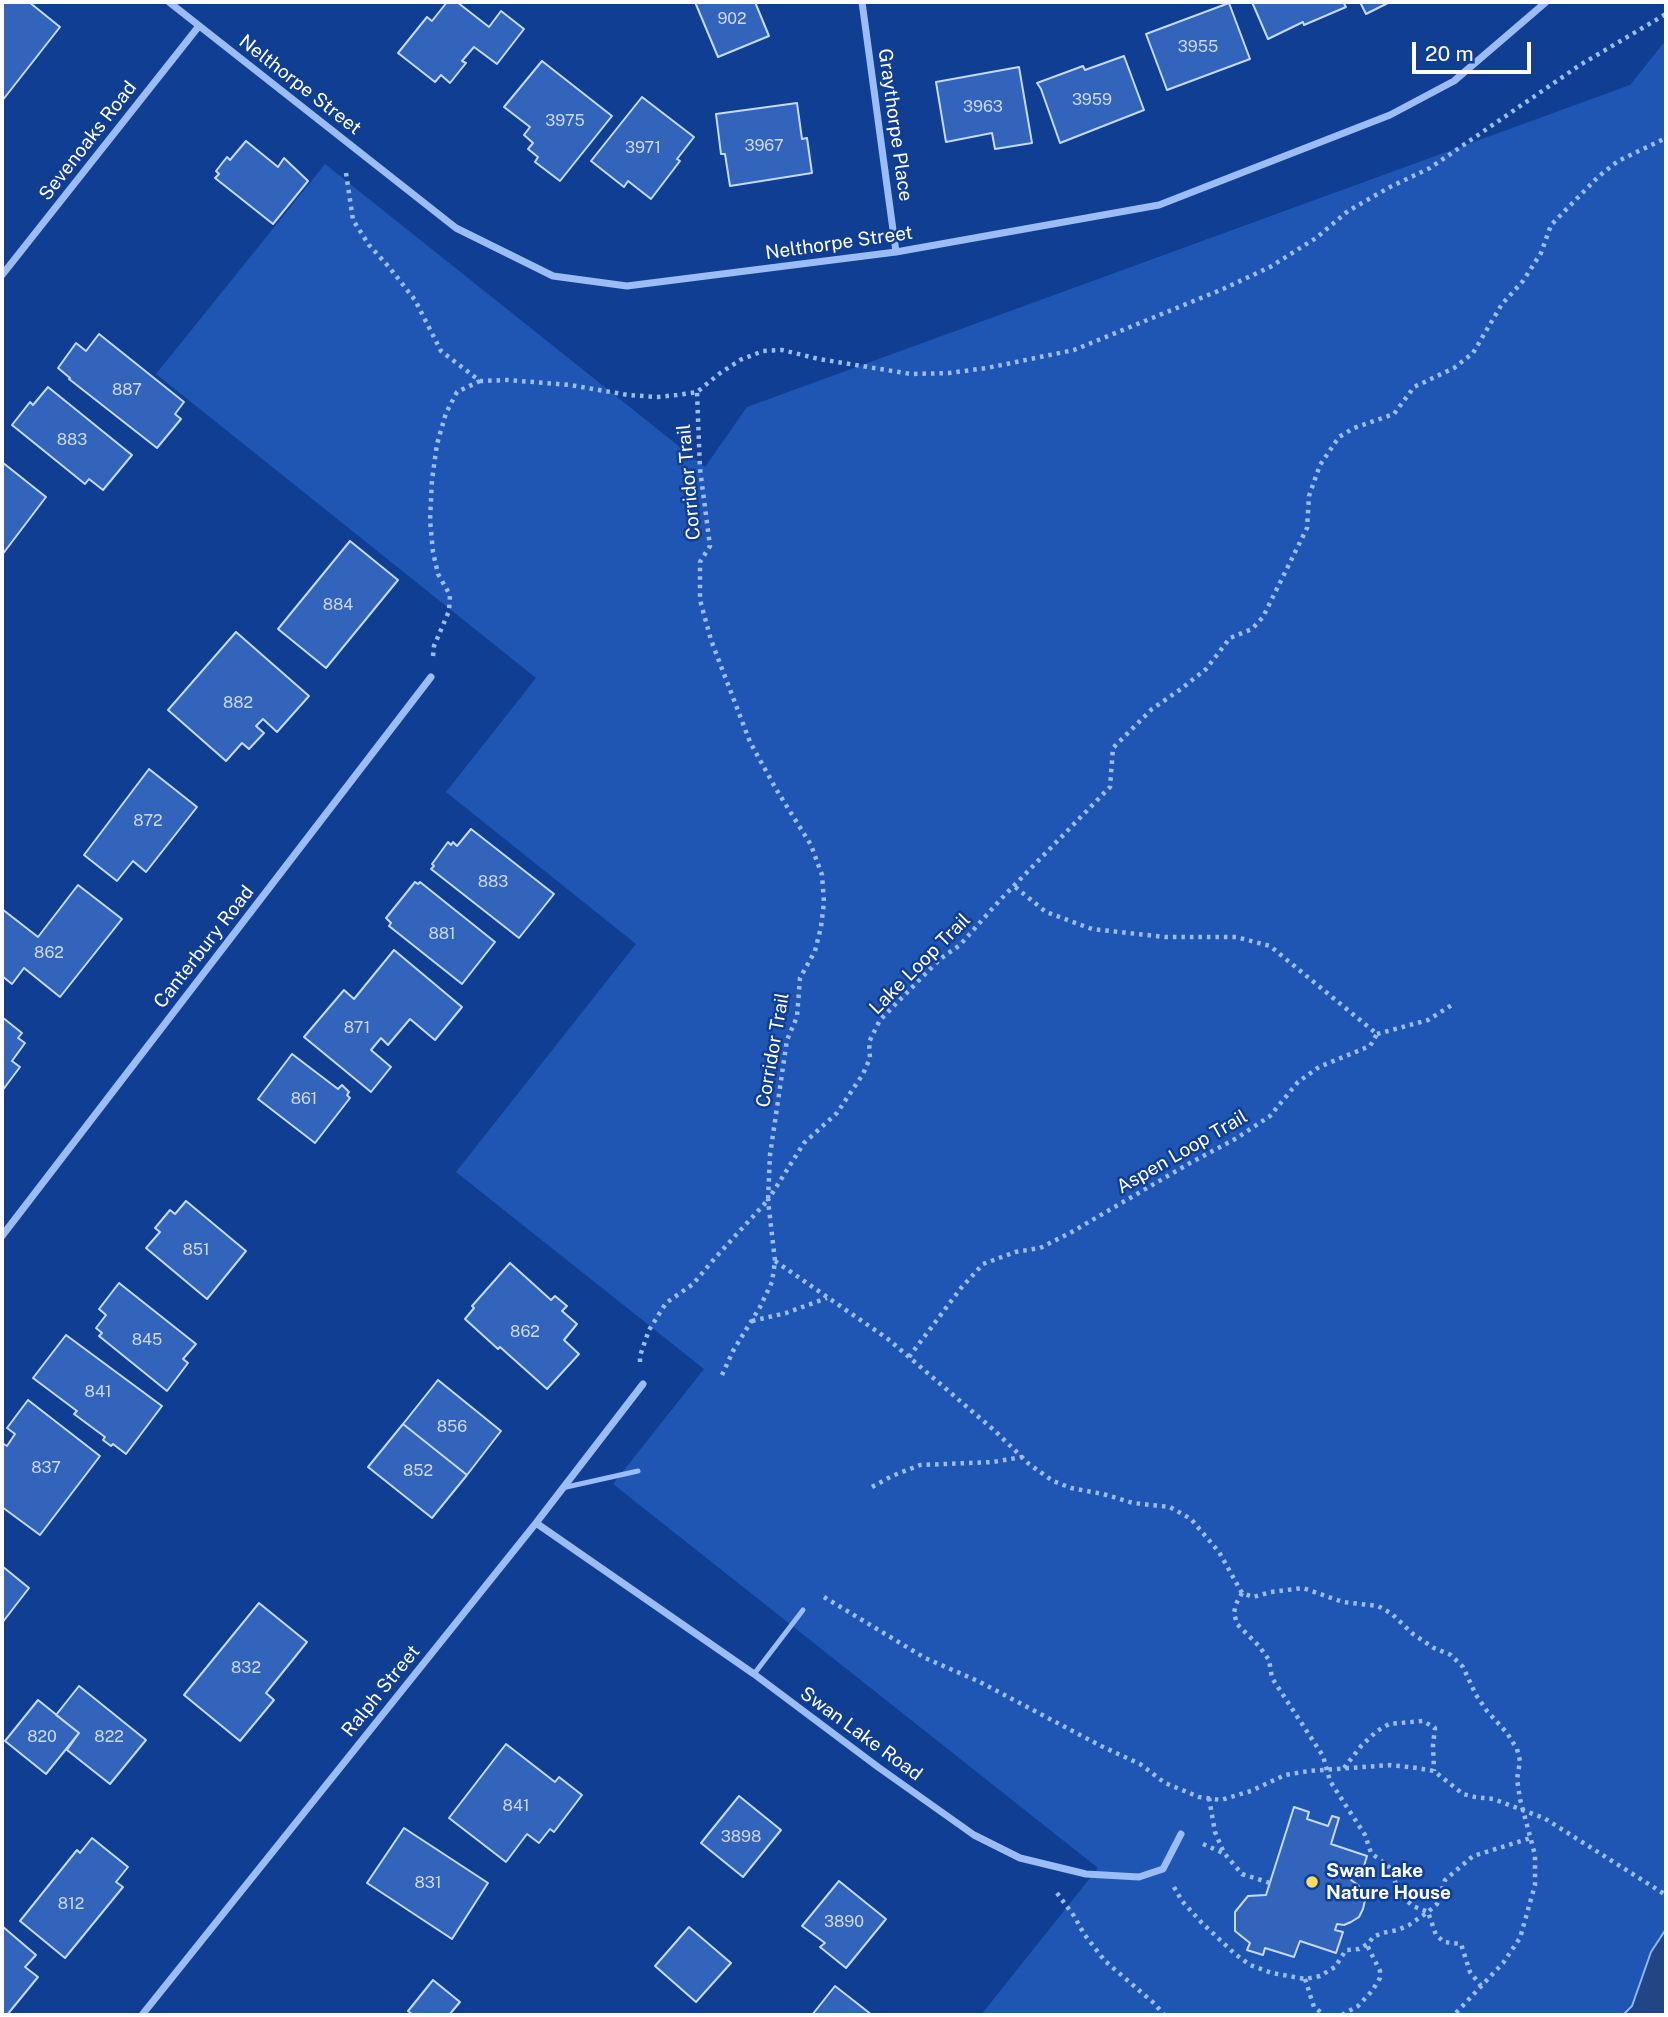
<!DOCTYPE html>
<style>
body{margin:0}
#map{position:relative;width:1668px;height:2017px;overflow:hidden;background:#0f3e93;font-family:"Public Sans",sans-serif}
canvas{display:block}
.frame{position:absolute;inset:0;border:4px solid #fff;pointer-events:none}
.scale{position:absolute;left:1412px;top:42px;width:119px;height:32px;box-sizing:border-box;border:4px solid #fff;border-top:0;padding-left:9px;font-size:21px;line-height:24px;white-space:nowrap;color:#fff;-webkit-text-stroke:5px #0f3e93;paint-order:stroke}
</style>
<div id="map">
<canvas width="1668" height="2017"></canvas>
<div class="frame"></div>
<div class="scale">20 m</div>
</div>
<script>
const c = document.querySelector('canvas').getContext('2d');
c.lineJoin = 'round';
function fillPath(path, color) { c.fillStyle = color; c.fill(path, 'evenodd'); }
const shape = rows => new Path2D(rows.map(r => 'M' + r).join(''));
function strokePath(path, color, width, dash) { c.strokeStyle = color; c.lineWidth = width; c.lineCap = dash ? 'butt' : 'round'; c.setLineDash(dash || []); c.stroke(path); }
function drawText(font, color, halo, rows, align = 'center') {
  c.font = font + ' "Public Sans",sans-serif'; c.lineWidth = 5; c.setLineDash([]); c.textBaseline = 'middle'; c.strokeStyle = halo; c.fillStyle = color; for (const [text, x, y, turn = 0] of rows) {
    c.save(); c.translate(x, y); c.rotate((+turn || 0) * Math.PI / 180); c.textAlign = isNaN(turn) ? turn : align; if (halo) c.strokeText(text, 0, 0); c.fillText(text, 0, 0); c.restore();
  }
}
const green = shape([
 [1666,40,1666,2015,981,2015,1098,1868,613,1484,704,1369,456,1172,636,944,446,792,536,678,156,374,325,164,705,467,747,407,1630,85]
]);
const water = shape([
 [1666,1929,1666,2015,1623,2015,1632,2006,1651,1952,1666,1929]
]);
const building = shape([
 [2,2,29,2,60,27,2,101,2,2],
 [447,2,457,2,489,27,501,11,524,29,497,64,474,47,462,61,466,63,450,83,441,75,435,82,398,53,427,17,432,21,447,2],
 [695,2,755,2,769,36,718,57,695,2],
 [1252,2,1343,2,1346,7,1304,25,1303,22,1268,39,1252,2],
 [1360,2,1390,2,1366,14,1360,2],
 [1229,3,1250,59,1167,90,1146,34,1229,3],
 [1124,56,1144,110,1060,143,1041,89,1037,83,1083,66,1085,70,1124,56],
 [542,61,612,116,560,181,535,162,538,157,528,149,533,143,524,135,530,127,504,107,542,61],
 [1019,67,1032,143,995,149,992,133,946,142,936,82,1019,67],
 [642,97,694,137,677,159,680,161,651,199,628,181,624,187,591,161,642,97],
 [797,103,802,139,807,138,812,173,730,186,725,154,721,154,716,114,797,103],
 [246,141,278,167,284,158,308,181,273,224,215,178,219,174,216,171,227,157,230,160,246,141],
 [99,334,184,402,175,414,181,419,157,448,69,379,70,378,58,368,76,343,86,351,99,334],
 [48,387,132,455,103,490,89,479,85,484,12,425,30,402,33,405,48,387],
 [2,462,46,497,2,555,2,462],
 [350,541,398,580,326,668,278,629,350,541],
 [236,632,309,696,277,732,263,719,256,726,264,733,249,749,242,743,226,761,168,710,236,632],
 [149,769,197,807,146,872,133,861,117,881,84,855,149,769],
 [471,829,554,894,519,938,431,869,434,866,432,864,448,842,451,845,453,842,457,846,471,829],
 [415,882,418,884,420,882,495,942,462,984,389,926,391,923,386,918,415,882],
 [78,885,122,919,60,997,24,968,12,984,2,976,2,909,38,937,78,885],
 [394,950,462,1007,435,1040,410,1019,388,1045,381,1038,371,1050,391,1067,371,1092,304,1037,344,990,354,999,394,950],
 [2,1017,22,1033,18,1038,25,1043,12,1061,20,1067,2,1091,2,1017],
 [292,1054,338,1089,342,1085,349,1092,347,1095,350,1098,315,1143,258,1099,292,1054],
 [186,1201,246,1251,207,1299,146,1248,160,1232,155,1228,170,1210,175,1214,186,1201],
 [510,1263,551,1300,555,1296,567,1306,562,1311,577,1324,564,1340,579,1354,547,1389,500,1347,498,1349,465,1319,474,1308,472,1306,510,1263],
 [119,1283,196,1344,183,1359,188,1363,167,1391,99,1336,102,1333,96,1328,106,1315,99,1309,119,1283],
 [66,1335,162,1406,126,1454,113,1444,111,1446,103,1440,105,1437,74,1414,77,1411,33,1378,66,1335],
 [438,1380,501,1431,467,1475,403,1424,438,1380],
 [28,1400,100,1456,40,1535,2,1507,2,1443,7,1446,15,1434,7,1428,28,1400],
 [403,1424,467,1475,432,1518,368,1467,403,1424],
 [2,1566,29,1588,2,1623,2,1566],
 [259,1603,307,1642,266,1693,274,1700,240,1741,184,1695,259,1603],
 [79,1686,146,1740,110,1784,67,1750,79,1733,56,1715,79,1686],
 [38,1700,79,1733,46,1774,5,1741,38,1700],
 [506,1744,555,1782,559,1777,582,1795,554,1832,550,1829,539,1843,527,1834,506,1862,449,1818,506,1744],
 [739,1796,781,1830,743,1877,701,1843,739,1796],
 [1294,1807,1309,1812,1307,1819,1328,1826,1332,1816,1339,1818,1331,1844,1367,1856,1361,1876,1353,1873,1351,1880,1358,1885,1363,1892,1365,1900,1363,1909,1359,1917,1351,1922,1344,1925,1337,1924,1335,1930,1343,1932,1336,1953,1300,1941,1294,1957,1265,1948,1263,1955,1247,1950,1250,1943,1235,1931,1235,1912,1248,1896,1266,1895,1294,1807],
 [404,1828,488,1883,452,1939,367,1883,404,1828],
 [92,1838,128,1867,116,1882,123,1887,65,1958,20,1921,77,1850,80,1853,92,1838],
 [839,1881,886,1919,846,1968,820,1947,825,1943,802,1926,839,1881],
 [2,1926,36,1955,25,1967,38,1977,7,2015,2,2015,2,1926],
 [689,1927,731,1963,696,2002,655,1966,689,1927],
 [433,1980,460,2002,449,2015,413,2015,408,2011,433,1980],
 [835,1986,872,2015,812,2015,835,1986]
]);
const path = shape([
 [346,173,353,220,369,245,389,267,415,300,441,351,480,381,508,380,570,385,628,395,657,397,677,395,697,392,719,374,740,360,763,351,782,350,819,359,911,374,949,373,987,368,1074,350,1223,289,1270,267,1316,238,1348,211,1390,187,1430,168,1580,65,1666,14],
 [433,656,434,646,449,611,450,595,438,574,433,552,430,520,432,480,437,444,446,413,457,392,480,381],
 [1377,1034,1428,1020,1455,1003],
 [775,1261,888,1339,995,1431,1029,1464,1053,1481,1071,1488,1103,1494,1133,1503,1170,1507,1191,1519,1219,1552,1242,1593,1253,1597,1271,1592,1303,1588,1343,1602,1378,1606,1392,1614,1413,1634,1434,1648,1451,1655,1463,1667,1476,1695,1487,1711,1507,1733,1517,1749,1520,1761,1517,1779,1520,1799,1535,1855,1535,1885,1520,1938,1503,1963,1454,2015],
 [752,1321,786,1313,827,1298],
 [909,1357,961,1288,983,1264,1015,1252,1040,1248,1070,1233,1190,1163,1237,1138,1270,1116,1298,1082,1319,1067,1370,1046,1377,1034,1270,946,1236,937,1165,937,1092,929,1046,912,1014,886],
 [640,1362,640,1356,649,1330,666,1303,693,1284,715,1258,768,1200,770,1155,787,1040,797,1017,800,978,815,951,821,927,824,902,822,875,811,845,776,789,750,742,711,640,700,600,700,562,710,546,700,469,697,392],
 [722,1375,733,1351,760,1307,772,1282,775,1261,768,1200,804,1143,837,1113,863,1074,870,1058,869,1042,880,1020,940,959,960,945,1000,900,1110,787,1113,748,1152,709,1181,689,1206,669,1230,638,1252,629,1263,617,1307,528,1309,496,1320,465,1339,437,1354,428,1394,414,1414,387,1454,368,1473,353,1502,304,1523,281,1541,253,1551,225,1599,176,1618,161,1666,138],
 [872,1487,892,1476,920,1465,993,1462,1022,1457],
 [1242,1593,1236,1604,1234,1613,1237,1624,1259,1646,1269,1660,1272,1678,1323,1756,1330,1781,1365,1835,1371,1853,1389,1867,1401,1896,1413,1906,1428,1912,1436,1935,1444,1942,1461,1944,1470,1972,1481,1986],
 [824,1597,925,1658,978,1681,1101,1746,1140,1764,1165,1783,1199,1797,1221,1800,1251,1791,1285,1775,1309,1771,1390,1765,1417,1768,1434,1771,1463,1794,1475,1797,1493,1799,1544,1818,1666,1895],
 [1344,1768,1361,1746,1377,1731,1389,1724,1423,1721,1435,1728,1433,1745,1434,1771],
 [1209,1798,1215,1832,1224,1853,1242,1874,1270,1883],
 [1203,1844,1223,1853],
 [1174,1887,1182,1901,1201,1922,1235,1954,1250,1965,1272,1973,1305,1979,1320,1976,1335,1967,1346,1950,1359,1949,1369,1943,1373,1937,1382,1933,1398,1930,1409,1925,1428,1912,1437,1904,1445,1880,1473,1856,1531,1838],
 [1057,1893,1074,1916,1084,1934,1105,1961,1155,2004,1164,2015],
 [1305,1979,1314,2007,1324,2015],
 [1342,2015,1358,2006,1372,1991,1380,1978,1380,1971,1367,1945]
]);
const service = shape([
 [562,1488,638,1471],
 [754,1674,803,1610]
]);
const minor = shape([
 [169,2,456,228,553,276,627,286,896,252,1159,205,1390,115,1454,81,1546,2],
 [862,2,896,252],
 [2,275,199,26],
 [2,1236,431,677],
 [536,1523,754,1674,878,1767,974,1835,1020,1858,1086,1874,1139,1877,1163,1869,1181,1834],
 [142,2015,536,1523,643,1384]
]);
const markers = [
 [1312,1882,7,"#ffdd5e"]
];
const numberNames = [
 ["902",732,19],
 ["3955",1198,47],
 ["3959",1092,100],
 ["3963",983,107],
 ["3975",565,121],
 ["3967",764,146],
 ["3971",643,148],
 ["887",127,390],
 ["883",72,440],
 ["884",338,605],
 ["882",238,703],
 ["872",148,821],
 ["883",493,882],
 ["881",442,934],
 ["862",49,953],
 ["871",357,1028],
 ["861",304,1099],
 ["851",196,1250],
 ["862",525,1332],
 ["845",147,1340],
 ["841",98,1392],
 ["856",452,1427],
 ["837",46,1468],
 ["852",418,1471],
 ["832",246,1668],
 ["820",42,1737],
 ["822",109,1737],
 ["841",516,1806],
 ["3898",741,1837],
 ["831",428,1883],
 ["812",71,1904],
 ["3890",844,1922]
];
const streetNames = [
 ["Nelthorpe Street",300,85,38],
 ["Graythorpe Place",895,125,82],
 ["Sevenoaks Road",88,141,-52],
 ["Nelthorpe Street",839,243,-8],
 ["Corridor Trail",689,482,-95],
 ["Canterbury Road",204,947,-52],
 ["Lake Loop Trail",920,964,-45],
 ["Corridor Trail",773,1050,-80],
 ["Aspen Loop Trail",1182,1152,-30],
 ["Ralph Street",381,1691,-51],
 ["Swan Lake Road",861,1734,36]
];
const poiNames = [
 ["Swan Lake",1326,1871],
 ["Nature House",1326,1893]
];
fillPath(green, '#2056b3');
fillPath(water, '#214585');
strokePath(water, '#8cb6f8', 2);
fillPath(building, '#3364bb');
strokePath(building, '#c3d9fe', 2);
strokePath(path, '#9bbcf4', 4.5, [3.5, 5]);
strokePath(service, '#9bbcf4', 5);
strokePath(minor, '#9bbcf4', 7);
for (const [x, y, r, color] of markers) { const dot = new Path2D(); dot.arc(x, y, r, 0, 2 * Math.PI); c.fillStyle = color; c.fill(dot); strokePath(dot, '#0f3e93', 2.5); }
drawText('16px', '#ccd8ee', null, numberNames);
drawText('19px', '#fff', '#0f3e93', streetNames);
drawText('bold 19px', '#fff', '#0f3e93', poiNames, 'left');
</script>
